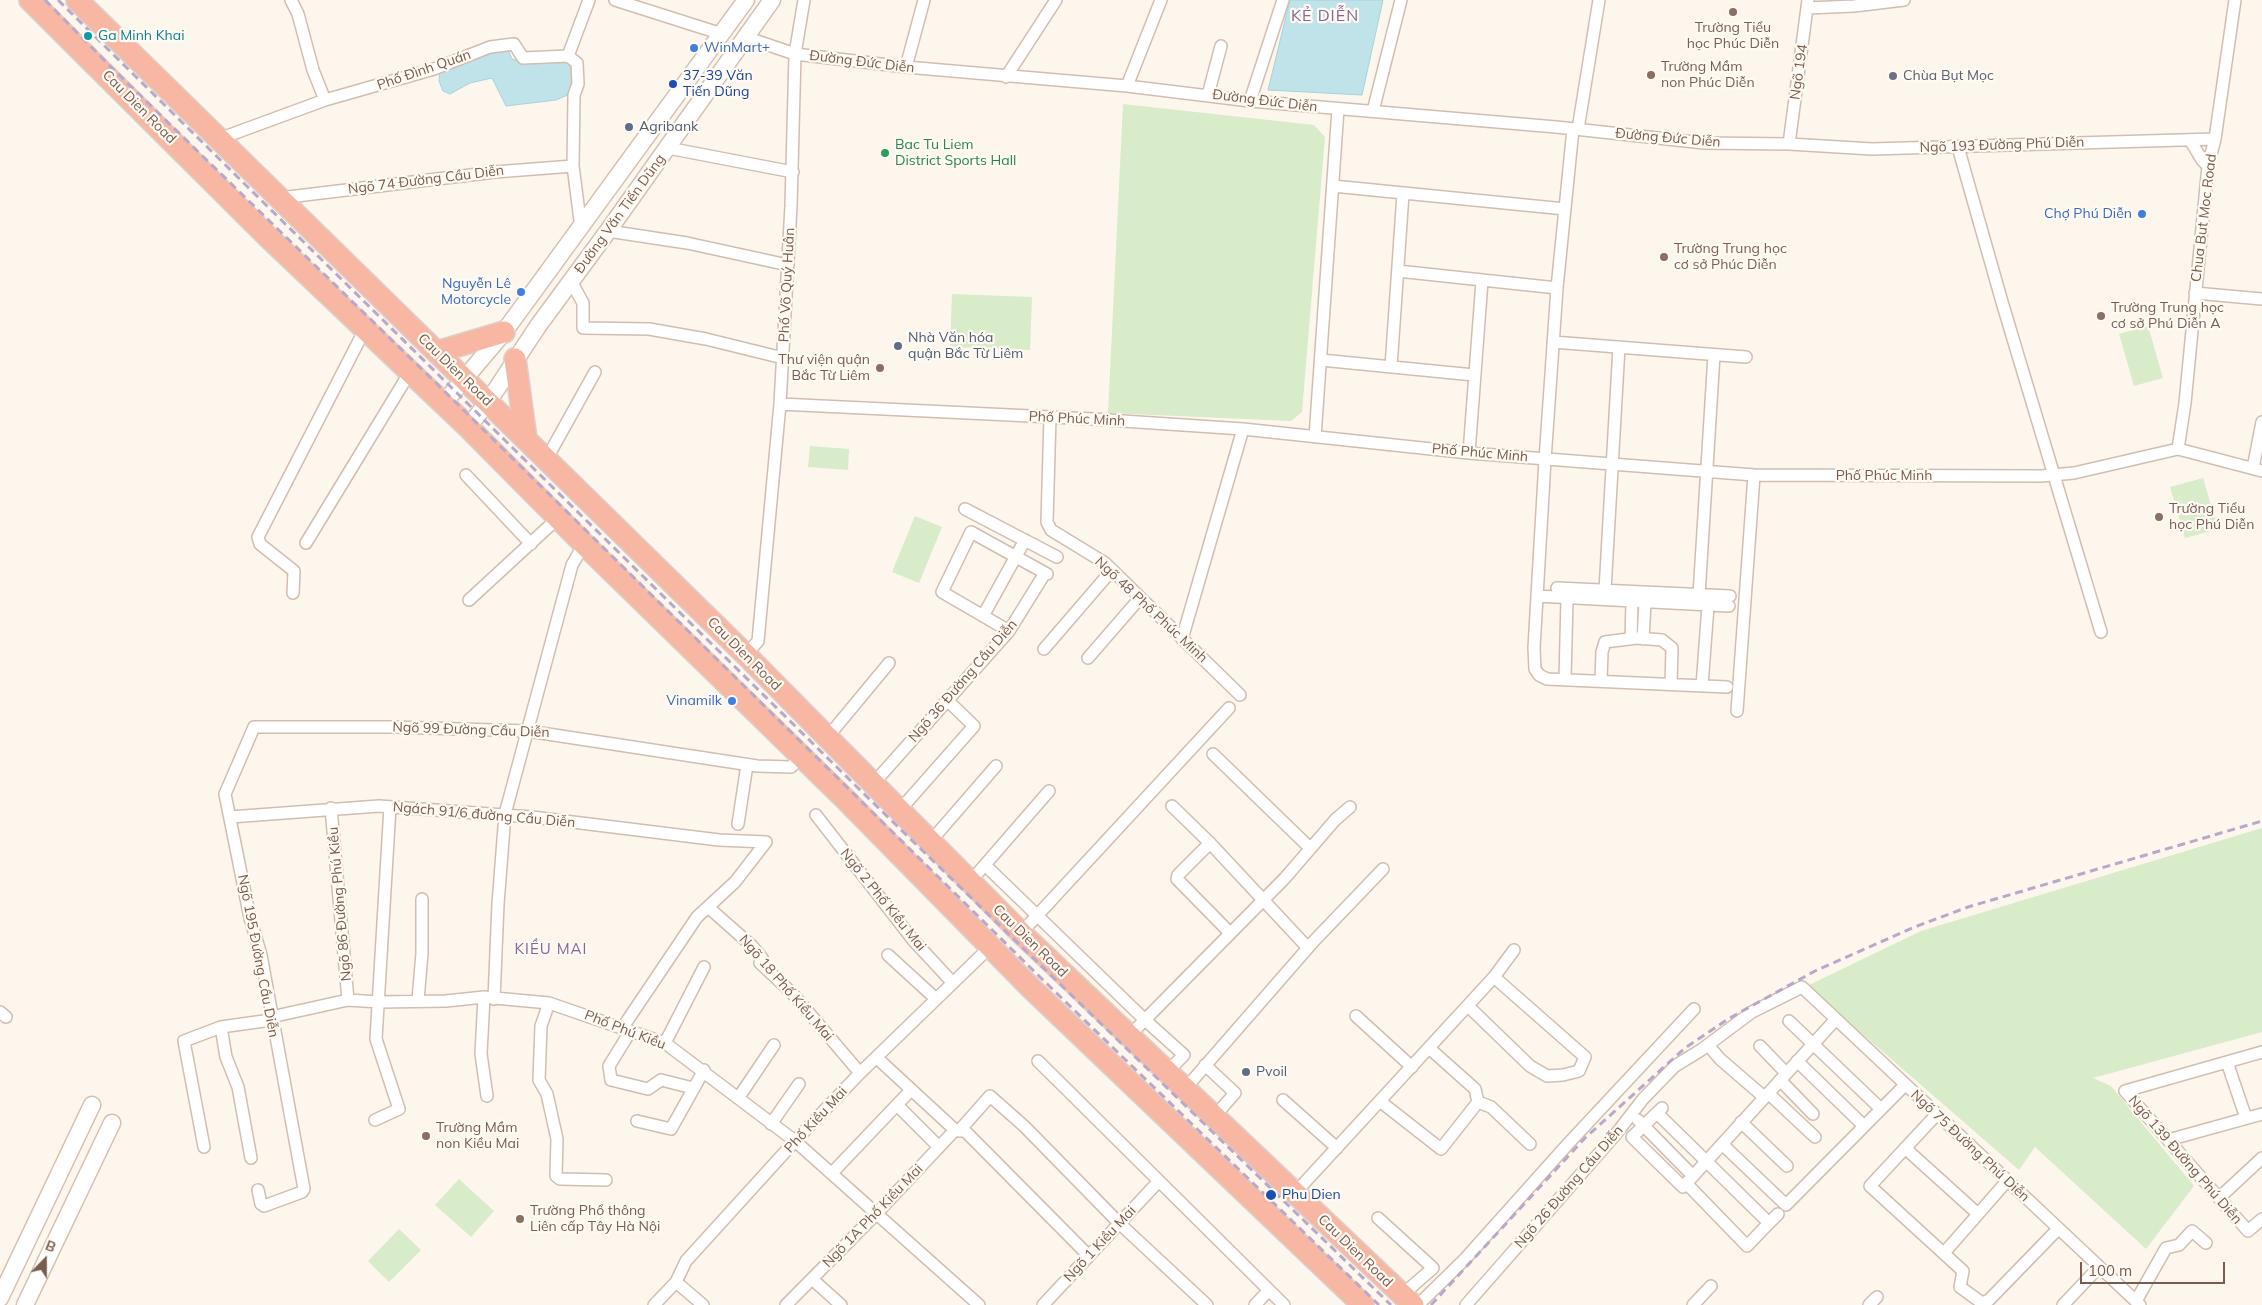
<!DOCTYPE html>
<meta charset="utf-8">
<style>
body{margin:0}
#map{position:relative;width:2262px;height:1305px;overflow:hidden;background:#fdf6ec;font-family:Mulish,sans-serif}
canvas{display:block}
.north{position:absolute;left:20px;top:1235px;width:50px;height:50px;-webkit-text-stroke:4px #fffaf3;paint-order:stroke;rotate:22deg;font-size:14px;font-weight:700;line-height:20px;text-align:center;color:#7a5c4d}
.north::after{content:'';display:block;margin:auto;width:18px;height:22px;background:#7a5c4d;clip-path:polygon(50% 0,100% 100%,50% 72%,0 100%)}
.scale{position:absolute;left:2080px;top:1262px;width:145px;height:22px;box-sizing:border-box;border:2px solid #7a5c4d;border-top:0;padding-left:6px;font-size:15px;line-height:18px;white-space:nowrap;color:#7a5c4d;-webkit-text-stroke:4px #fffaf3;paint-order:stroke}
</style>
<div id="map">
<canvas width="2262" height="1305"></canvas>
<div class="north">B</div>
<div class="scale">100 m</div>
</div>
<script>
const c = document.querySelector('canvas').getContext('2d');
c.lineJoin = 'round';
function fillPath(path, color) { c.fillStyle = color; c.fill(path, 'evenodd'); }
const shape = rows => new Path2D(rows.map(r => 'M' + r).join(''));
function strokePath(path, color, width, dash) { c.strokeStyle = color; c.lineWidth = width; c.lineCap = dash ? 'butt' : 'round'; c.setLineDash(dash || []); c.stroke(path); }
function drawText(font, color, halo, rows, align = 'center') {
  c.font = font + ' Mulish,sans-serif'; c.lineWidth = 4.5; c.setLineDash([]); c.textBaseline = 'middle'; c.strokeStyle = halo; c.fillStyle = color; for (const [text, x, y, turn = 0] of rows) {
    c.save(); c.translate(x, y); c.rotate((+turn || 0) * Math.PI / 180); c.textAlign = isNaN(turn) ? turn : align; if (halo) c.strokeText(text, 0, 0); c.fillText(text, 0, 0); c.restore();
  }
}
const green = shape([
 [1123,104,1314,125,1325,137,1302,412,1291,421,1108,413],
 [952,294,1032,297,1030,350,950,347],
 [2148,326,2163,378,2134,386,2119,334],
 [810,446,849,449,848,470,808,467],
 [2203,478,2218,529,2185,538,2170,487],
 [915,516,942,527,919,583,892,572],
 [2262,828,2262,1032,2093,1078,2111,1086,2194,1186,2146,1249,2035,1147,2019,1170,1807,986,1921,931],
 [459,1179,494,1211,471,1237,435,1205],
 [399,1229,421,1250,389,1282,368,1261]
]);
const water = shape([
 [1290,0,1383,0,1362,95,1268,90,1290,0],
 [503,49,508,50,512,59,527,63,567,62,573,67,572,93,556,100,506,106,492,78,470,83,450,94,443,91,439,81,440,69,503,49]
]);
const street = shape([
 [291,0,298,14,313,70,325,100],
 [615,0,722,34],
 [2235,0,2215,139,2208,166,2185,403,2178,449,2262,471],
 [1807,8,1854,6,1904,0],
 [745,37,795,54,906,67,1127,86,1250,101,1556,127,1704,143,1789,144,1872,149,2215,139],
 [568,56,577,63,578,84,574,95,573,166,581,228],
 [906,67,924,0],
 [1006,77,1056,0],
 [1127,86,1161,0],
 [1208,95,1221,46],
 [1250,101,1283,0],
 [1373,111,1401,0],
 [1573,129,1557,288,1545,460,1534,648,1535,669,1539,675,1547,679,1727,687],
 [1578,129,1599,0],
 [221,140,227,136,325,100,434,69,490,47,514,44,523,58,568,56,589,0],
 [2190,140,2202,160,2208,166],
 [1789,144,1808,0],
 [1958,147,2002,302,2101,632],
 [668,148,793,172],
 [1333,186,1565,209],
 [280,198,495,172,573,166],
 [608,231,687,243,788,265],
 [1398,271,1557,288],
 [571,281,583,303,583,328,649,329,706,339,783,358],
 [2195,293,2262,299],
 [1553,342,1746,357],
 [1321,360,1474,375],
 [1391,367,1403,194],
 [780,404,1093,419,1243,429,1469,453,1754,475,2041,476,2074,473,2178,449],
 [1050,417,1047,522,1051,530,1105,563,1240,695],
 [1315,437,1338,109],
 [1469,453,1482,281],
 [546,460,595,372],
 [2253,468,2262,422],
 [466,475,531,544],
 [965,509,1057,557],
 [306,543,410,372],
 [1557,588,1730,596],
 [1605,590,1619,347],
 [293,593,294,571,260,544,258,537,365,329],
 [1699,595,1714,355],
 [1537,596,1729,606],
 [469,600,558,518],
 [983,616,1025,540],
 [1009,631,942,592,971,532,1047,574],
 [1182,639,1243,429],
 [1631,639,1632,602],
 [1643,639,1645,603],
 [1044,649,1112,570],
 [746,655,758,641,780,404,791,206,795,54,804,0],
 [1088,658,1140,598],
 [1565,679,1567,599],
 [1601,680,1602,652,1605,642,1637,638,1662,640,1672,648,1671,684],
 [1702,686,1708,606],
 [1737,711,1754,475],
 [826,739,889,663],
 [1213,754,1310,848],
 [873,784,1009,631,1045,573],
 [1172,806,1210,843,1308,948],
 [331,808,348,1000],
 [899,811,974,726,947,700],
 [816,815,913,940,952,982],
 [230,817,379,806,532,817,719,840,766,842],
 [738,824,747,765],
 [930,842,996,766],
 [1210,843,1178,875,1177,879,1230,933],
 [985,865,1145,1020,1184,1055,1167,1072],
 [970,882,1049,791],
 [708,907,752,946,762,958,760,963,792,993,860,1073],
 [1021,933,1229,708],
 [888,955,935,998],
 [484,997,481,1054,487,1096],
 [494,999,498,904,505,814,572,565,584,544],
 [418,1000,422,953,422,899],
 [549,1003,541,1026,539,1080,547,1094,557,1139,556,1176,560,1179,606,1180],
 [1468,1006,1530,1066,1547,1076,1563,1075,1579,1071,1585,1057,1494,977],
 [0,1012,6,1017],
 [1356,1016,1412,1067],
 [271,1017,348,1000,379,1002,446,1001,484,997,549,1003,665,1043,795,1141,979,1305],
 [1789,1021,1881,1109],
 [221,1027,226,1057,238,1087,251,1158],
 [623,1027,697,917,735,882,766,842],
 [630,1032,609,1066,611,1080,648,1089,661,1080,693,1088],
 [1129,1036,1285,878,1335,820,1350,807],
 [665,1043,704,967],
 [1708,1045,1720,1059,1764,1097],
 [1760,1046,1786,1073],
 [1429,1048,1475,1089,1478,1102],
 [2262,1052,2125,1091,2248,1231,2262,1219],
 [877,1058,955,1130],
 [1038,1061,1284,1305],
 [1797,1061,1864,1126],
 [2227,1062,2246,1118],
 [1205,1065,1235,1093,1214,1117],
 [1780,1080,1813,1114],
 [1185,1089,1313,942,1383,869],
 [1768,1093,1815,1137],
 [739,1097,774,1045],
 [1283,1100,1337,1148],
 [1381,1102,1441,1149,1478,1102],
 [1478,1102,1491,1107,1530,1144],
 [897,1105,939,1147],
 [1662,1108,1632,1137,1683,1187,1836,1019],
 [1657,1113,1769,1223,1778,1214],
 [1937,1114,1870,1186,1963,1271,1960,1287,1982,1303,1989,1300,2058,1229],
 [375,1120,399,1109,376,1039,390,807],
 [1638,1120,1693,1176],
 [637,1121,671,1129,704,1070],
 [1741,1122,1787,1166],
 [771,1124,799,1084],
 [959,1131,990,1096,1024,1126,1119,1223,1207,1305],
 [959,1131,965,1131,1089,1256],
 [2168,1140,2262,1114],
 [1722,1144,1786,1205,1905,1085],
 [204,1147,184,1041,221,1027,271,1020],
 [1905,1148,1978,1214],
 [832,1173,911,1090],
 [1686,1183,1747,1246,1769,1223],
 [258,1190,261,1204,264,1206,302,1192,304,1189,261,955,250,918,225,794,254,727,394,727,528,731,757,766,791,767,801,757],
 [1295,1193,1494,977,1514,950],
 [2219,1198,2262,1158],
 [1378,1218,1433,1268,1402,1295],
 [1944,1253,2007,1181],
 [812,1279,841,1305],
 [676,1282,703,1305],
 [2136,1301,2166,1248,2179,1245,2192,1231,2206,1243],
 [654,1305,676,1282,686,1261,795,1141,860,1073,991,946],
 [786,1305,877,1213,955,1130,959,1131],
 [1043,1305,1158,1182],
 [1255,1305,1269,1290],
 [1418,1305,1465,1259,1567,1145,1694,1009],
 [1466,1305,1616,1134,1643,1099,1675,1066,1701,1050,1752,1012,1802,987,2140,1305],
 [1693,1305,1711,1286],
 [1869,1305,1877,1297],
 [2063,1305,2099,1267]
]);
const secondary = shape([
 [443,404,504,332,746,0],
 [468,427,488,402,538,326,608,231,772,0],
 [0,1298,92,1105],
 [25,1305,112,1123]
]);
const highway = shape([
 [30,0,268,237,468,427,584,544,844,798,1031,988,1363,1305],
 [77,0,746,655,1021,933,1413,1305],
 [437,352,504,332],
 [515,359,526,439]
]);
const rail = shape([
 [45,0,111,67,434,381,1042,979,1379,1305],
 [58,0,858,788,1391,1305],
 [1431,1305,1585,1138,1685,1048,1728,1019,1815,971,1912,928,1968,907,2262,821]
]);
const markers = [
 [1733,12,5,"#8d6e63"],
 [88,36,5,"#0f9aa8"],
 [694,48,5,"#3f7fe0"],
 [1651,75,5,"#8d6e63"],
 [1893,76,5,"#6b7280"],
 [673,84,5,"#1a4fb4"],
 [629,127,5,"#5c6f8a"],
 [885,153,5,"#2e9e5b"],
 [2142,214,5,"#3f7fe0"],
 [1664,257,5,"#8d6e63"],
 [521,292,5,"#3f7fe0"],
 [2101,316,5,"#8d6e63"],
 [898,346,5,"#5c6f8a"],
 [880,368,5,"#8d6e63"],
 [2159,517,5,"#8d6e63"],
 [732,701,5,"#3f7fe0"],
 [1246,1072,5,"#5c6f8a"],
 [426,1136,5,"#8d6e63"],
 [1271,1195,6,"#1a4fb4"],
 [520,1219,5,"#8d6e63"]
];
const educationNames = [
 ["Trường Tiểu",1733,28,"center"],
 ["học Phúc Diễn",1733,44,"center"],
 ["Trường Mầm",1661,67],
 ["non Phúc Diễn",1661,83],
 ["Trường Trung học",1674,249],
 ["cơ sở Phúc Diễn",1674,265],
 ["Trường Trung học",2111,308],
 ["cơ sở Phú Diễn A",2111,324],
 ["Thư viện quận",870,360,"right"],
 ["Bắc Từ Liêm",870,376,"right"],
 ["Trường Tiểu",2169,509],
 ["học Phú Diễn",2169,525],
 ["Trường Mầm",436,1128],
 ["non Kiều Mai",436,1144],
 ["Trường Phổ thông",530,1211],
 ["Liên cấp Tây Hà Nội",530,1227]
];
const cultureNames = [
 ["Ga Minh Khai",98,36]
];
const shopNames = [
 ["WinMart+",704,48,"left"],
 ["Chợ Phú Diễn",2132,214],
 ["Nguyễn Lê",511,284],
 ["Motorcycle",511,300],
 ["Vinamilk",722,701]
];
const streetNames = [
 ["Đường Đức Diễn",862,62,7],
 ["Phố Đình Quán",424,70,-19],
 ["Ngõ 194",1799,72,-82],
 ["Đường Đức Diễn",1265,101,7],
 ["Cau Dien Road",139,107,45],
 ["Đường Đức Diễn",1668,138,5],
 ["Ngõ 193 Đường Phú Diễn",2002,145,-2],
 ["Ngõ 74 Đường Cầu Diễn",426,180,-7],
 ["Đường Văn Tiến Dũng",620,214,-54],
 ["Chua But Moc Road",2204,218,-83],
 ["Phố Võ Quý Huân",787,285,-87],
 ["Cau Dien Road",455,370,44],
 ["Phố Phúc Minh",1077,419,3],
 ["Phố Phúc Minh",1480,453,5],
 ["Phố Phúc Minh",1884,476],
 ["Ngõ 48 Phố Phúc Minh",1151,610,43],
 ["Cau Dien Road",744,654,45],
 ["Ngõ 36 Đường Cầu Diễn",963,681,-49],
 ["Ngõ 99 Đường Cầu Diễn",471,730,2],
 ["Ngách 91/6 đường Cầu Diễn",484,815,5],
 ["Ngõ 2 Phố Kiều Mai",883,900,51],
 ["Ngõ 86 Đường Phú Kiều",340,904,-95],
 ["Cau Dien Road",1030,941,44],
 ["Ngõ 195 Đường Cầu Diễn",258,956,79],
 ["Ngõ 18 Phố Kiều Mai",786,988,49],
 ["Phố Phú Kiều",625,1030,21],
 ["Phố Kiều Mai",816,1120,-47],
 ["Ngõ 75 Đường Phú Diễn",1970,1146,43],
 ["Ngõ 139 Đường Phú Diễn",2185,1160,49],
 ["Ngõ 26 Đường Cầu Diễn",1569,1187,-49],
 ["Ngõ 1A Phố Kiều Mai",873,1216,-46],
 ["Ngõ 1 Kiều Mai",1100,1244,-47],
 ["Cau Dien Road",1355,1251,44]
];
const transitNames = [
 ["37-39 Văn",683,76],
 ["Tiến Dũng",683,92],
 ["Phu Dien",1282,1195]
];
const worshipNames = [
 ["Chùa Bụt Mọc",1903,76]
];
const serviceNames = [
 ["Agribank",639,127],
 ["Nhà Văn hóa",908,338],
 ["quận Bắc Từ Liêm",908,354],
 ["Pvoil",1256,1072]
];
const leisureNames = [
 ["Bac Tu Liem",895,145],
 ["District Sports Hall",895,161]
];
const neighbourhoodNames = [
 ["KIỀU MAI",551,949]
];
const quarterNames = [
 ["KẺ DIỄN",1325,16]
];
fillPath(green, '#d8ecc9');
fillPath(water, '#bfe3e8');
strokePath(water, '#a5d3da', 1);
strokePath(street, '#d1beb0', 14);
strokePath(secondary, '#d6c0b0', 19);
strokePath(highway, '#dad1cd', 24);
strokePath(street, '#fff', 11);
strokePath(secondary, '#fff', 16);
strokePath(highway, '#f7b7a3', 21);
strokePath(rail, '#b9a8c9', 3, [8, 5]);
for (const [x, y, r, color] of markers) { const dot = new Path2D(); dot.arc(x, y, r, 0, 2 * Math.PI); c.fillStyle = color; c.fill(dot); strokePath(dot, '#fffaf3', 2); }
drawText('14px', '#785e54', '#fffaf3', educationNames, 'left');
drawText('14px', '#0d838f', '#fffaf3', cultureNames, 'left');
drawText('14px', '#366cbe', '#fffaf3', shopNames, 'right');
drawText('14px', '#7a5c4d', '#fffaf3', streetNames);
drawText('14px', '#164399', '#fffaf3', transitNames, 'left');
drawText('14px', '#5b616d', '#fffaf3', worshipNames, 'left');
drawText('14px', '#4e5e75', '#fffaf3', serviceNames, 'left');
drawText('14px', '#27864d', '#fffaf3', leisureNames, 'left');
c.letterSpacing = '1px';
drawText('15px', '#846695', '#fffaf3', neighbourhoodNames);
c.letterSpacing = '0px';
c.letterSpacing = '1px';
drawText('16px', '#846695', '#fffaf3', quarterNames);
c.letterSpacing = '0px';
</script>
